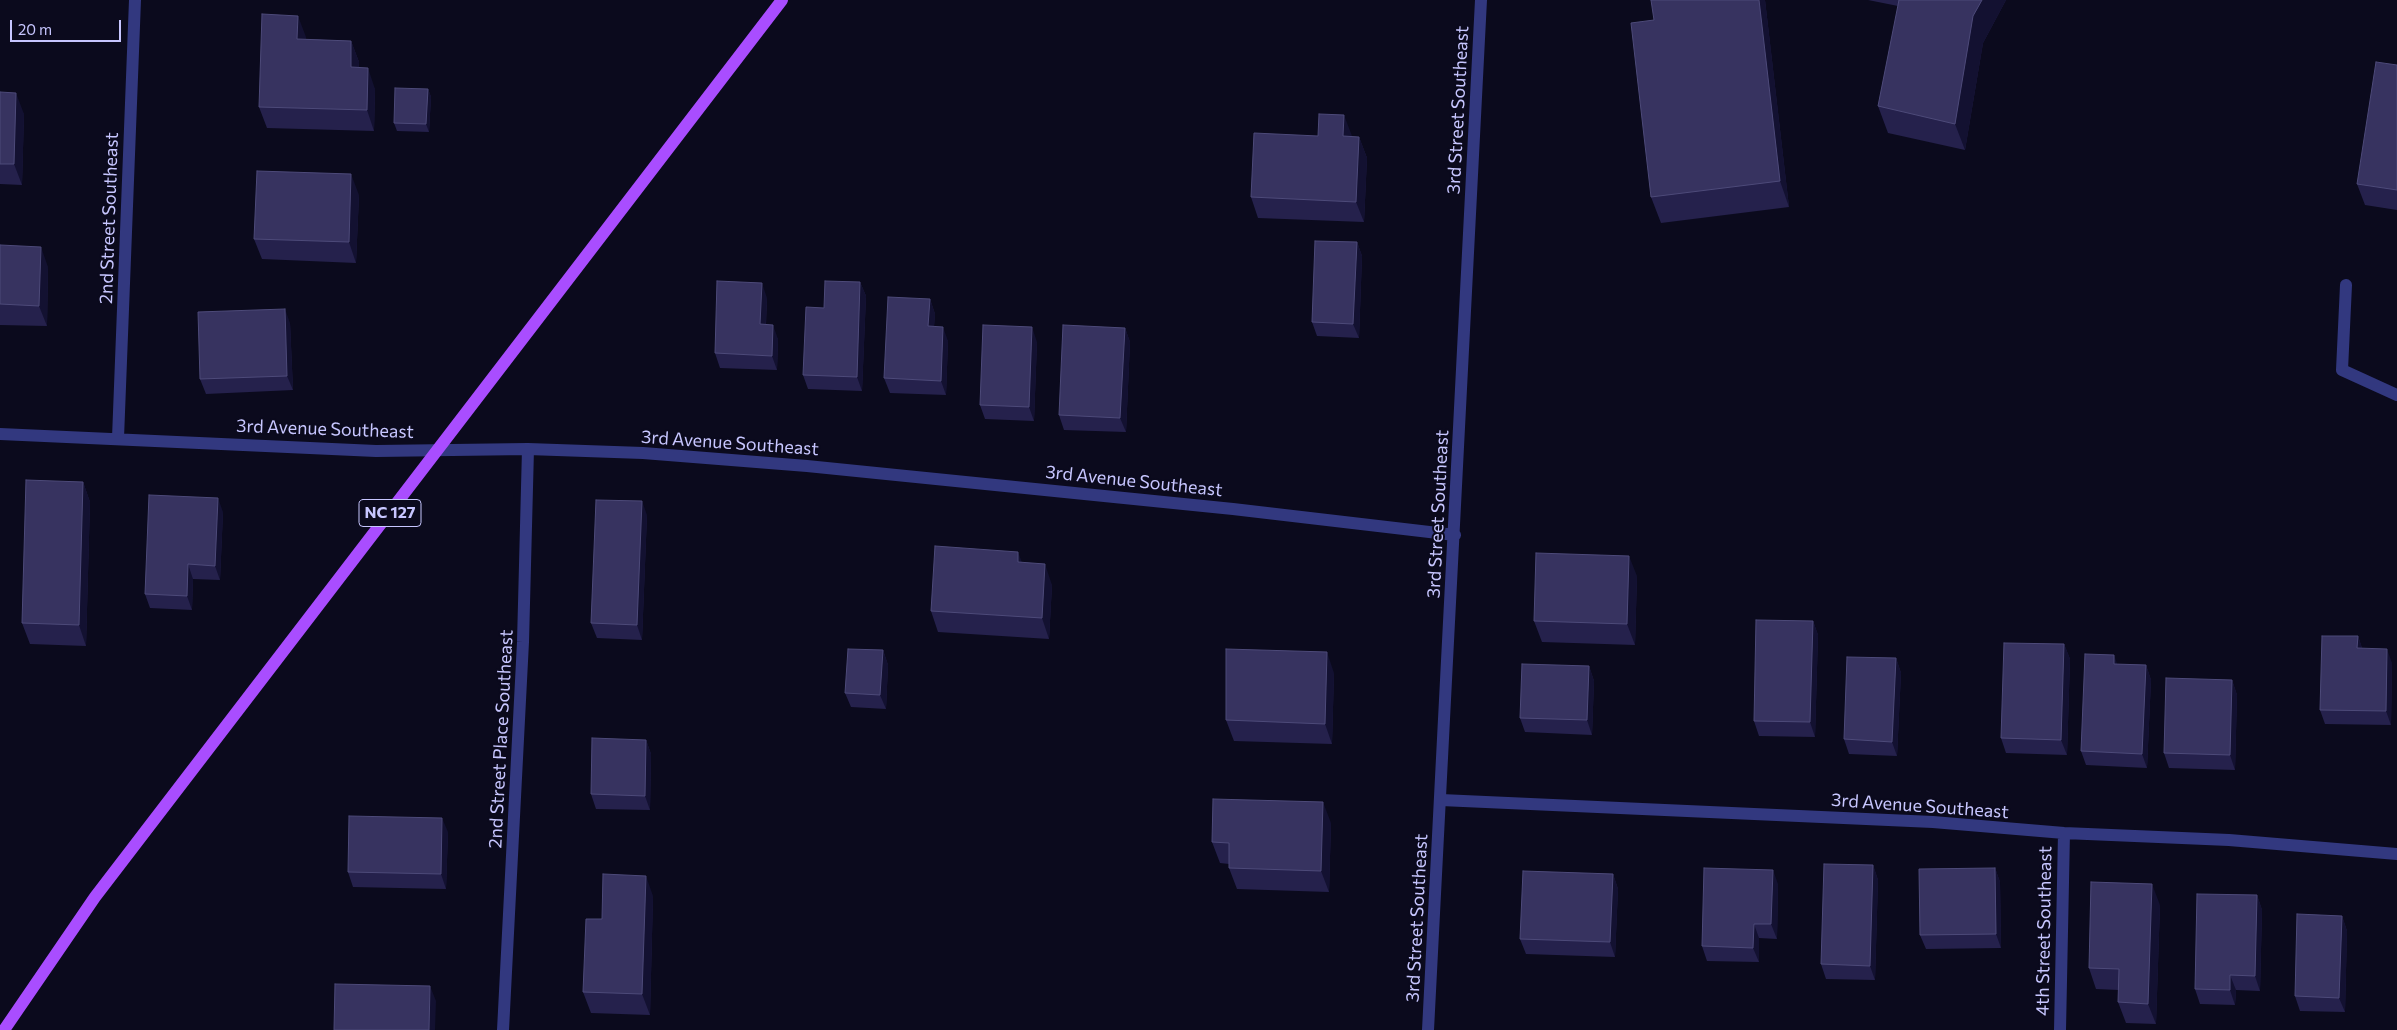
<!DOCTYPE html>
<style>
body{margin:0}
#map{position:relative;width:2397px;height:1030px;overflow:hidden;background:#0b0a1d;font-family:Commissioner,sans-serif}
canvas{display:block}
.scale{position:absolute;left:10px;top:20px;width:111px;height:22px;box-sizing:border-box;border:2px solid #c7c6ff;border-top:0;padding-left:6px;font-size:15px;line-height:18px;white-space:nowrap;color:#c7c6ff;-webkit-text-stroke:4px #0b0a1d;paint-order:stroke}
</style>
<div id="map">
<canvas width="2397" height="1030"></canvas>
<div class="scale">20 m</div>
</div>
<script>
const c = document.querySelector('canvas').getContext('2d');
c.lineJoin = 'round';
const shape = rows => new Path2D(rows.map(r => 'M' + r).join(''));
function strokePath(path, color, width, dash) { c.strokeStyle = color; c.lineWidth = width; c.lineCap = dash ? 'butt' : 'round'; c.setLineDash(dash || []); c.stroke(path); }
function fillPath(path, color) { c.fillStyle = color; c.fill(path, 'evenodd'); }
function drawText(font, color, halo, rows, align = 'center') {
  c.font = font + ' Commissioner,sans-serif'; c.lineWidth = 4; c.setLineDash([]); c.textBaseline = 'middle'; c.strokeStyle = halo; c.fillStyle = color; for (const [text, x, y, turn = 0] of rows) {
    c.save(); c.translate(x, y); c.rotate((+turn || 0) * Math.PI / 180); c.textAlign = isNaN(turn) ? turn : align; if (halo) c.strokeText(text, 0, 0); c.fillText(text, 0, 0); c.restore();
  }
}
const service = shape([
 [2346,285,2342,370,2397,395]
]);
const minor = shape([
 [0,434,376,451,528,449,643,453,807,466,1233,509,1455,535],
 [118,438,135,0],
 [1441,800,1933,822,2064,833,2229,840,2397,854],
 [503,1030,523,642,528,449],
 [1428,1030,1481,0],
 [2060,1030,2064,833]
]);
const primary = shape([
 [4,1030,95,897,782,0]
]);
const wall = shape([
 [1765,0,1789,207,1661,223,1651,197,1654,20],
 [1868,0,2006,0,1983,43,1965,150,1888,133,1878,106,1898,6],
 [306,37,306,39,351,41,359,62,359,68,375,89,374,131,267,128,259,107],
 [2397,65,2397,210,2365,205,2357,184],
 [428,89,431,97,429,132,397,131,394,123],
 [0,92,24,114,22,185,0,184],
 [1318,136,1359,137,1367,158,1364,222,1258,218,1251,197],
 [359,195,356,263,262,259,254,239],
 [1357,242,1362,256,1359,338,1317,336,1312,322],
 [0,245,48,267,47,326,0,325],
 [860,282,866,296,862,391,808,389,803,375,824,308],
 [767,298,766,324,778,339,777,370,720,368,715,353],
 [930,299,935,314,934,326,948,341,946,395,890,393,884,378],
 [290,323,293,390,206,394,200,379],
 [1125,328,1130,342,1126,432,1064,430,1059,415],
 [1037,342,1034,421,985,419,980,405],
 [83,482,90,502,86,646,30,644,22,623],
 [223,512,220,580,193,579,192,610,150,608,145,594],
 [647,515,642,640,597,638,591,623],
 [1022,563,1052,585,1049,639,938,632,931,611],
 [1637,576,1635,645,1542,642,1534,621],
 [1813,621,1818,635,1815,737,1759,736,1754,721],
 [2358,636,2362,648,2392,663,2391,725,2325,724,2320,710],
 [2064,644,2070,659,2067,755,2006,753,2001,738],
 [883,650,888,665,886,709,851,707,845,693],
 [1896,658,1901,673,1897,756,1849,754,1844,739],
 [2117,664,2146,665,2151,680,2147,768,2086,765,2081,751],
 [1589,666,1594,681,1592,735,1525,732,1520,718],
 [1334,673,1332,744,1234,741,1226,720],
 [2232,680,2237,695,2235,770,2169,768,2164,753],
 [646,740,651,754,650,810,596,809,591,794],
 [1331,823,1329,892,1237,889,1229,868,1229,864,1220,863,1212,842],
 [448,832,446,889,353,887,348,872],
 [1873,865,1878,880,1875,980,1826,979,1821,964],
 [1995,868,2000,882,2001,948,1926,949,1920,935],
 [1613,874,1618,889,1615,957,1526,954,1520,939],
 [1778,884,1777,939,1759,938,1759,962,1707,961,1702,946],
 [2257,895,2262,910,2260,991,2236,990,2235,1005,2200,1004,2195,989],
 [653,896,650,1015,591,1013,583,992,602,919],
 [2160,905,2156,1024,2126,1023,2118,1002,2119,990,2096,989,2089,968],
 [2342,916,2347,931,2345,1012,2300,1011,2295,996]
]);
const shadedWall = shape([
 [1759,0,1765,0,1789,207,1780,181],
 [1982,0,2006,0,1983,43,1965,150,1955,124,1973,16],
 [298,16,306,37,305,60,297,39],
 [351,41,359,62,358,88,351,67],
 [368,68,375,89,374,131,367,110],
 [428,89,431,97,429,132,426,124],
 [16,93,24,114,22,185,14,164],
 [1344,115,1352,136,1351,157,1343,136],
 [1359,137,1367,158,1364,222,1356,202],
 [351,174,359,195,356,263,349,242],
 [1357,242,1362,256,1359,338,1353,324],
 [41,247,48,267,47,326,39,306],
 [860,282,866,296,862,391,857,377],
 [762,283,767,298,765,339,760,324],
 [930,299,935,314,933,341,928,326],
 [285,309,290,323,293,390,287,376],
 [773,325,778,339,777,370,772,356],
 [943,327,948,341,946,395,941,381],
 [1032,327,1037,342,1034,421,1029,407],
 [1125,328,1130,342,1126,432,1120,418],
 [83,482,90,502,86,646,79,625],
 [218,498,223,512,220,580,215,566],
 [642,501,647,515,642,640,637,625],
 [1018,552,1026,573,1018,562],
 [1629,556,1637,576,1635,645,1627,624],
 [188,564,193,579,192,610,187,596],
 [1045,564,1052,585,1049,639,1042,618],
 [1813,621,1818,635,1815,737,1810,722],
 [2358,636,2363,651,2357,648],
 [2064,644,2070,659,2067,755,2061,740],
 [2387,649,2392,663,2391,725,2386,711],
 [883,650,888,665,886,709,880,695],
 [1327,652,1334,673,1332,744,1325,724],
 [2114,655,2119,669,2114,664],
 [1896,658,1901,673,1897,756,1892,742],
 [2146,665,2151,680,2147,768,2142,754],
 [1589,666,1594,681,1592,735,1587,720],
 [2232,680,2237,695,2235,770,2230,755],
 [646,740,651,754,650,810,645,796],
 [1323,802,1331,823,1329,892,1321,871],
 [442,818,448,832,446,889,441,874],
 [1873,865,1878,880,1875,980,1870,966],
 [1995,868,2000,882,2001,948,1996,934],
 [1773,870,1778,884,1777,939,1771,924],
 [1613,874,1618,889,1615,957,1610,942],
 [646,876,653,896,650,1015,642,994],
 [2152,884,2160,905,2156,1024,2148,1004],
 [2257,895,2262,910,2260,991,2255,976],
 [2342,916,2347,931,2345,1012,2339,998],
 [1754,924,1759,938,1759,962,1753,948],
 [2230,975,2236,990,2235,1005,2230,990],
 [430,986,436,1001,435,1030,429,1030]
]);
const building = shape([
 [1651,0,1759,0,1780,181,1651,197,1631,23,1654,20,1651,0],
 [1899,0,1982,0,1973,16,1955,124,1878,106,1899,0],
 [262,14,298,16,297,39,351,41,351,67,368,68,367,110,259,107,262,14],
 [2376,62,2397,65,2397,190,2357,184,2376,62],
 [395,88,428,89,426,124,394,123,395,88],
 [0,92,16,93,14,164,0,164,0,92],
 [1319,114,1344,115,1343,136,1359,137,1356,202,1251,197,1254,133,1318,136,1319,114],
 [257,171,351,174,349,242,254,239,257,171],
 [1315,241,1357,242,1353,324,1312,322,1315,241],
 [0,245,41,247,39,306,0,304,0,245],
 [717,281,762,283,760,324,773,325,772,356,715,353,717,281],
 [825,281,860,282,857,377,803,375,806,307,824,308,825,281],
 [888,297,930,299,928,326,943,327,941,381,884,378,888,297],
 [285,309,287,376,200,379,198,312,285,309],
 [983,325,1032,327,1029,407,980,405,983,325],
 [1063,325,1125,328,1120,418,1059,415,1063,325],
 [26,480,83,482,79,625,22,623,26,480],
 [149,495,218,498,215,566,188,564,187,596,145,594,149,495],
 [596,500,642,501,637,625,591,623,596,500],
 [935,546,1018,552,1018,562,1045,564,1042,618,931,611,935,546],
 [1536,553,1629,556,1627,624,1534,621,1536,553],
 [1756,620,1813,621,1810,722,1754,721,1756,620],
 [2322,636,2358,636,2357,648,2387,649,2386,711,2320,710,2322,636],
 [2004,643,2064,644,2061,740,2001,738,2004,643],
 [848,649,883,650,880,695,845,693,848,649],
 [1226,649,1327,652,1325,724,1226,720,1226,649],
 [2085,654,2114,655,2114,664,2146,665,2142,754,2081,751,2085,654],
 [1847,657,1896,658,1892,742,1844,739,1847,657],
 [1522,664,1589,666,1587,720,1520,718,1522,664],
 [2166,678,2232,680,2230,755,2164,753,2166,678],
 [592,738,646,740,645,796,591,794,592,738],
 [1213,799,1323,802,1321,871,1229,868,1229,843,1212,842,1213,799],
 [349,816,442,818,441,874,348,872,349,816],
 [1824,864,1873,865,1870,966,1821,964,1824,864],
 [1704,868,1773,870,1771,924,1754,924,1753,948,1702,946,1704,868],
 [1995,868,1996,934,1920,935,1919,869,1995,868],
 [1523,871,1613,874,1610,942,1520,939,1523,871],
 [603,874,646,876,642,994,583,992,586,919,602,919,603,874],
 [2091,882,2152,884,2148,1004,2118,1002,2119,969,2089,968,2091,882],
 [2197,894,2257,895,2255,976,2230,975,2230,990,2195,989,2197,894],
 [2297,914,2342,916,2339,998,2295,996,2297,914],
 [335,984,430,986,429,1030,334,1030,335,984]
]);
const shields = [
 [390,513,62]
];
const shieldNames = [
 ["NC 127",390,513]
];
const streetNames = [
 ["3rd Street Southeast",1458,110,-87],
 ["2nd Street Southeast",109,218,-88],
 ["3rd Avenue Southeast",325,429,2],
 ["3rd Avenue Southeast",730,443,4],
 ["3rd Avenue Southeast",1134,481,6],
 ["3rd Street Southeast",1438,514,-87],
 ["2nd Street Place Southeast",501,739,-87],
 ["3rd Avenue Southeast",1920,806,4],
 ["3rd Street Southeast",1417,918,-87],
 ["4th Street Southeast",2044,931,-89]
];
strokePath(service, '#32387f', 12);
strokePath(minor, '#32387f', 12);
strokePath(primary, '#a94dff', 12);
fillPath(wall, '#25214c');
fillPath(shadedWall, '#131131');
fillPath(building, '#373360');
strokePath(building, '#4d4a79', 1);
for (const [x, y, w] of shields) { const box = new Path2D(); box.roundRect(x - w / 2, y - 13.5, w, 27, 4); c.fillStyle = '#0b0a1d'; c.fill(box); strokePath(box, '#c7c6ff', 1); }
drawText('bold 16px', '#c7c6ff', null, shieldNames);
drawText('18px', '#c7c6ff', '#0b0a1d', streetNames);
</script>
